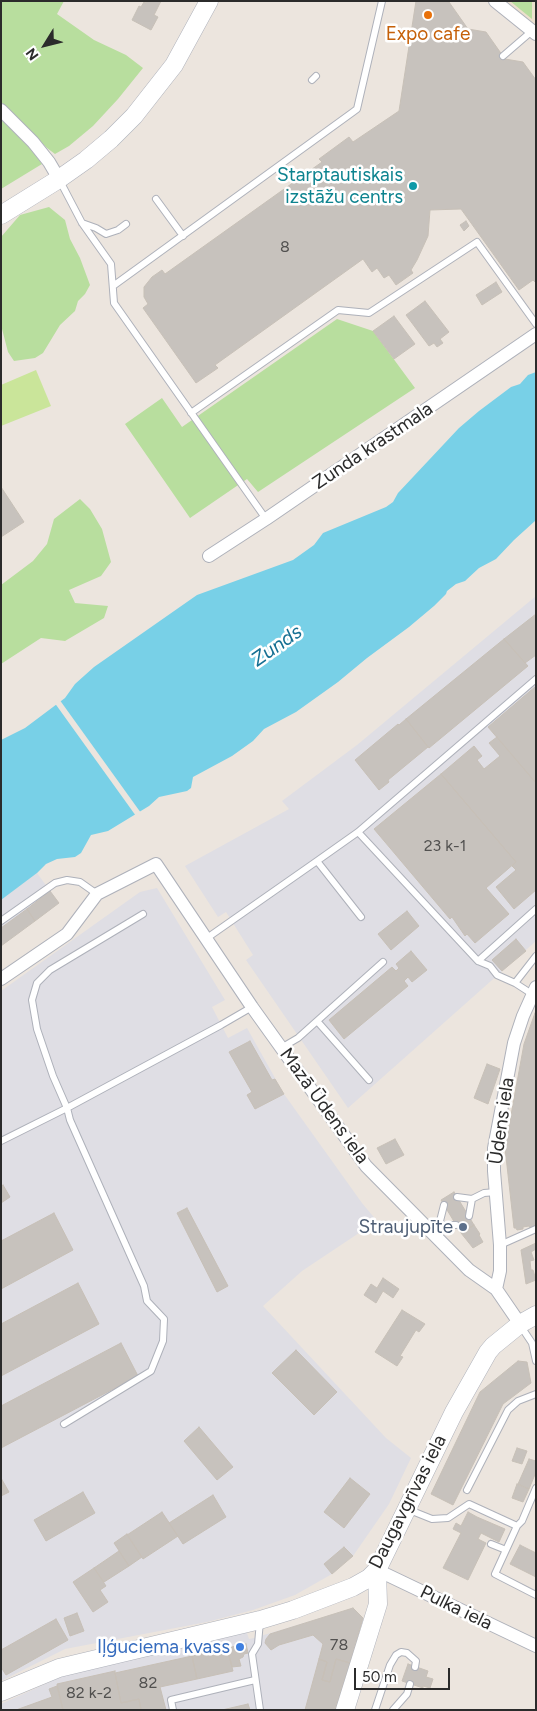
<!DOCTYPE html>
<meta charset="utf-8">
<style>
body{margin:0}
#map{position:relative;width:537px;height:1711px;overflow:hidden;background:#ece5de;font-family:Figtree,sans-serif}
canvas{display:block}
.frame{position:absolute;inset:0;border:2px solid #2b2b2b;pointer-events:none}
.north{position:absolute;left:20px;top:20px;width:50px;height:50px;-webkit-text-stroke:4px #fff;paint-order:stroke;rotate:234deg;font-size:14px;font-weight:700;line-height:20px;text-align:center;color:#2b2b2b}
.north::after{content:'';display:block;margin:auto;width:18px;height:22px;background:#2b2b2b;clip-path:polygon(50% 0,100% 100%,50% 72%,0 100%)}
.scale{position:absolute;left:354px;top:1668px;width:96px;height:22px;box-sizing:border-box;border:2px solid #2b2b2b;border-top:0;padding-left:6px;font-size:15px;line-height:18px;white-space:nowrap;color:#2b2b2b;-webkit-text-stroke:4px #fff;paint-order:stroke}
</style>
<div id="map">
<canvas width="537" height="1711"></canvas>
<div class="frame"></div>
<div class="north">N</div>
<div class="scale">50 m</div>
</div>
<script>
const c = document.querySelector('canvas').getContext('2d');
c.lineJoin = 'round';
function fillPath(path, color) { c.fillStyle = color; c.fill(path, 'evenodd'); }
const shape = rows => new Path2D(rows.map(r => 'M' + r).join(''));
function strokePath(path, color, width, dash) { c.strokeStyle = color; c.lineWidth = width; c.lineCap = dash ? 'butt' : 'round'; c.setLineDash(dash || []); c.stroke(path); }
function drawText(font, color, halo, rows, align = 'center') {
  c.font = font + ' Figtree,sans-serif'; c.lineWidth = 5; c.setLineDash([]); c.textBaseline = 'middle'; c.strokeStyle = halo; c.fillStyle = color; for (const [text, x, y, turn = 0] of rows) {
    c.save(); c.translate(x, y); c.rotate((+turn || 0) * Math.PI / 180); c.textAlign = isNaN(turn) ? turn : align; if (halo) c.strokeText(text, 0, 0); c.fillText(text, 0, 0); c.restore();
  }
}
const industrial = shape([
 [536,596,536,941,348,1108,246,960,253,955,226,912,218,917,185,866,289,809,282,801,357,745],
 [37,873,59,903,1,946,1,900],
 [157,888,225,1000,212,1007,228,1038,247,1028,284,1094,362,1203,377,1221,302,1271,263,1306,386,1438,411,1458,389,1504,353,1556,332,1574,295,1595,253,1610,207,1622,65,1649,1,1681,1,991,140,892],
 [353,1608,363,1618,335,1710,1,1710,1,1704,63,1676,246,1630,249,1639,254,1638]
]);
const education = shape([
 [505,1,536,1,536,26]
]);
const green = shape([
 [1,1,64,1,57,14,94,40,126,55,143,68,118,99,93,126,69,146,55,154,47,148,1,102],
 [510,1,532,1,532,19],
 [1,117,18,131,42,164,1,189],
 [49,207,65,220,70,239,80,258,90,285,85,294,78,301,75,311,60,325,43,353,35,358,14,361,8,352,1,325,1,237,20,215],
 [337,319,373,331,415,388,258,492,247,479,190,518,125,424,162,398,182,427],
 [80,499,90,509,102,529,111,562,101,576,69,590,75,603,108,606,104,618,65,641,41,638,1,664,1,585,33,561,47,544,54,519]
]);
const pitch = shape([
 [36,370,51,406,1,426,1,385]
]);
const water = shape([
 [536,372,535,521,514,540,496,559,479,568,465,581,456,584,447,591,446,594,434,606,409,627,367,658,338,682,296,712,264,729,253,741,232,756,193,777,191,788,187,791,159,797,149,806,108,831,91,835,81,853,75,857,57,859,46,864,37,873,1,900,1,740,25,728,65,698,75,684,94,667,197,595,293,560,314,545,323,533,386,507,393,502,398,493,459,428,479,411,511,387,520,384,528,375]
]);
const pier = shape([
 [59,699,141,813,136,816,54,702]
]);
const building = shape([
 [147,1,161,1,154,15,158,17,151,30,132,20,139,6,141,7,144,2,146,3,147,1],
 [416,1,449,2,468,29,486,32,505,59,523,62,536,80,536,283,533,280,519,290,461,209,430,210,428,236,417,260,411,270,413,273,396,285,389,275,384,278,377,268,372,272,363,259,215,365,218,368,196,383,143,308,148,304,144,297,144,287,152,277,162,270,165,274,322,162,319,159,349,137,353,142,399,111,416,1],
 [466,221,469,226,464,231,460,225,466,221],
 [496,282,502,292,482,305,476,295,496,282],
 [425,301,449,332,440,339,443,343,437,347,434,343,429,346,406,315,425,301],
 [394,316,415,344,394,359,373,331,394,316],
 [1,487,24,522,1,537,1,487],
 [536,614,536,655,525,663,504,639,536,614],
 [504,639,528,666,429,748,406,719,504,639],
 [536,686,536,783,488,727,536,686],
 [406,719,428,747,388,780,389,782,379,790,355,760,398,724,399,725,406,719],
 [497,737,536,783,536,890,514,909,496,887,516,870,512,866,516,862,441,774,474,746,482,756,477,760,484,769,500,756,489,743,497,737],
 [441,774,516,862,486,888,509,914,475,943,467,934,465,936,452,917,450,919,374,829,441,774],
 [50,891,59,903,35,921,27,909,50,891],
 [27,909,35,921,1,946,1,928,27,909],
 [407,911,419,926,391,950,378,934,407,911],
 [516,939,526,951,502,971,492,960,516,939],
 [411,951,427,970,412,982,408,977,404,981,408,986,344,1039,329,1020,392,967,396,971,399,968,396,964,411,951],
 [535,1013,536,1226,530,1228,529,1226,523,1227,523,1229,517,1230,516,1228,514,1228,505,1148,524,1044,535,1013],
 [250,1041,272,1080,275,1079,284,1094,255,1109,247,1095,252,1092,229,1052,250,1041],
 [487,1064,500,1069,488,1104,474,1098,487,1064],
 [395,1139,404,1155,386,1164,377,1148,395,1139],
 [3,1185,10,1197,1,1203,1,1187,3,1185],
 [454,1192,474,1225,461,1233,441,1200,454,1192],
 [187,1208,228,1286,217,1292,177,1213,187,1208],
 [54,1213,73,1250,1,1289,1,1241,54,1213],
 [474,1225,480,1234,479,1235,483,1242,473,1248,461,1233,474,1225],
 [536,1243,536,1249,531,1252,534,1260,530,1261,531,1270,533,1270,536,1280,526,1284,521,1250,536,1243],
 [383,1278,399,1289,393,1298,383,1291,376,1303,364,1295,371,1284,377,1288,383,1278],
 [78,1283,99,1324,1,1376,1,1324,78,1283],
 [402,1310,425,1324,419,1332,416,1330,400,1356,403,1357,397,1366,375,1352,402,1310],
 [121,1343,138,1376,1,1448,1,1406,121,1343],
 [296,1350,337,1392,314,1415,272,1373,296,1350],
 [518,1361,527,1362,531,1383,503,1404,453,1505,431,1494,480,1392,518,1361],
 [199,1427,233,1467,217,1480,184,1441,199,1427],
 [517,1448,527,1451,522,1464,512,1461,517,1448],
 [529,1459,536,1461,536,1472,529,1489,518,1484,529,1459],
 [1,1478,9,1492,1,1496,1,1478],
 [350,1478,370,1494,344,1528,324,1512,350,1478],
 [517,1484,529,1489,523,1502,512,1498,517,1484],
 [83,1492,95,1513,46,1541,34,1520,83,1492],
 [213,1495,226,1517,183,1544,169,1523,213,1495],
 [162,1512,178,1536,143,1559,127,1535,162,1512],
 [468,1512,477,1517,505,1529,499,1542,481,1533,478,1539,486,1543,468,1580,443,1568,461,1533,453,1529,456,1523,461,1526,468,1512],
 [127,1534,142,1557,129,1566,114,1543,127,1534],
 [520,1545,536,1553,536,1577,510,1564,520,1545],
 [344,1547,353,1556,332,1574,324,1564,344,1547],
 [119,1551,129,1566,104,1582,94,1568,119,1551],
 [94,1568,106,1586,100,1590,108,1602,93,1612,73,1582,94,1568],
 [353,1608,363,1618,350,1663,336,1659,330,1682,322,1680,327,1662,319,1659,323,1644,313,1635,279,1645,271,1650,265,1643,266,1639,270,1634,353,1608],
 [77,1613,84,1631,70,1636,64,1618,77,1613],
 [56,1619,68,1640,6,1675,1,1667,1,1650,56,1619],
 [246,1644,248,1653,244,1654,243,1657,239,1659,241,1666,232,1667,227,1648,246,1644],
 [227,1648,233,1671,197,1679,192,1656,227,1648],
 [192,1656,197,1679,160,1687,166,1710,141,1710,139,1699,121,1703,115,1673,192,1656],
 [319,1659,327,1662,322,1680,330,1682,336,1659,350,1663,335,1710,305,1710,319,1659],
 [408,1664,428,1671,426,1677,433,1679,430,1688,423,1686,423,1688,402,1681,408,1664],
 [115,1671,115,1673,121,1703,139,1699,141,1710,63,1710,57,1684,115,1671],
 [57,1686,63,1710,16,1710,52,1697,49,1689,57,1686],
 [248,1704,250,1710,222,1710,248,1704]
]);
const lane = shape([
 [503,56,532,31],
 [312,80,316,76],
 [60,181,82,223,111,264,114,303,266,519],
 [156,199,183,236],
 [82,223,96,228,106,234,118,230,126,224],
 [113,286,353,112,357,109,382,1],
 [191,413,338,310,369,313,477,242,536,324],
 [358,832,478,961,490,966,497,975,515,983],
 [317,861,358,832,536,679],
 [1,921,55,883,67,880,80,882,97,894],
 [207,938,317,861,361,917],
 [478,961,536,909],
 [532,994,515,983,536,956],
 [317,1021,369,1080],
 [281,1048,298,1038,383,962],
 [1,1141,67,1108,221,1025,252,1007],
 [457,1197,472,1199],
 [469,1216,472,1199,484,1193,496,1192],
 [439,1225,444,1205],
 [430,1232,439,1225,456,1225],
 [500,1245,536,1229],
 [520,1325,532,1343,536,1361],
 [64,1424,151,1371,163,1341,164,1319,147,1301,144,1286,70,1120,67,1108,53,1076,37,1029,32,1000,37,983,50,970,143,914],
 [536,1488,522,1521,517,1526,495,1574,536,1595],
 [467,1490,508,1410,518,1401,536,1394],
 [407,1509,432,1519,448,1518,469,1504,517,1526],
 [491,1544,506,1550],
 [173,1710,171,1700,255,1680],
 [260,1710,252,1654,258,1644,260,1621],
 [375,1710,390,1665,396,1655,401,1652,407,1653,416,1661,415,1667],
 [393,1710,407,1694,410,1684]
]);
const street = shape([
 [495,1,536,34],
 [1,110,33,142,49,162,59,179],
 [209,556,266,519,536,334],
 [1,979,67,934,97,894,156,864,252,1007,366,1166,469,1270,496,1289,520,1324],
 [496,1289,500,1271,500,1245,494,1171,494,1148,514,1043,523,1016,536,987],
 [377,1570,536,1646]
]);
const secondary = shape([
 [1,215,59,179,86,160,111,139,134,116,174,65,209,1],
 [1,1692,59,1668,260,1620,293,1610,353,1587,369,1578,377,1570,454,1412,488,1352,493,1346,520,1324,536,1315],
 [345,1710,378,1604,377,1570]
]);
const markers = [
 [428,15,5,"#e8710a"],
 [413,186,5,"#0f9aa8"],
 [463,1227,5,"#5c6f8a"],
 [240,1647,5,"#3f7fe0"]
];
const numberNames = [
 ["8",285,247],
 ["23 k-1",445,846],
 ["78",339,1645],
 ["82",148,1683],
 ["82 k-2",89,1693]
];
const foodNames = [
 ["Expo cafe",428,34]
];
const cultureNames = [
 ["Starptautiskais",403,175],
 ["izstāžu centrs",403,197]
];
const streetNames = [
 ["Zunda krastmala",373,446,-34],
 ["Mazā Ūdens iela",324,1106,54],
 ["Ūdens iela",502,1121,-82],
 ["Daugavgrīvas iela",408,1502,-63],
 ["Pulka iela",456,1608,26]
];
const serviceNames = [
 ["Straujupīte",453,1227]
];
const shopNames = [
 ["Iļģuciema kvass",230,1647]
];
const waterNames = [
 ["Zunds",277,646,-35]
];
fillPath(industrial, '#dfdee4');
fillPath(education, '#ece0ce');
fillPath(green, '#b8de9e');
fillPath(pitch, '#cae59a');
fillPath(water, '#78d0e7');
fillPath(pier, '#ece5de');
fillPath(building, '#c7c2bd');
strokePath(building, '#c7c0b7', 1);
strokePath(lane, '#aeb1ba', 8);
strokePath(street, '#aeb1ba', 14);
strokePath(secondary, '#aeb1ba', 19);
strokePath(lane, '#fff', 6);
strokePath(street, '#fff', 12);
strokePath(secondary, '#fff', 18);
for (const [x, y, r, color] of markers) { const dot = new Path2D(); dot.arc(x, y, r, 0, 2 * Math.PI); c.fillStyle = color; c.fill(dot); strokePath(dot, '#fff', 2); }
drawText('16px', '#525150', null, numberNames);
drawText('19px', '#c56008', '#fff', foodNames);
drawText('19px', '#0d838f', '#fff', cultureNames, 'right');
drawText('19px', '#2b2b2b', '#fff', streetNames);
drawText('19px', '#4e5e75', '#fff', serviceNames, 'right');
drawText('19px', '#366cbe', '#fff', shopNames, 'right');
drawText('italic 20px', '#167093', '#fff', waterNames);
</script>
